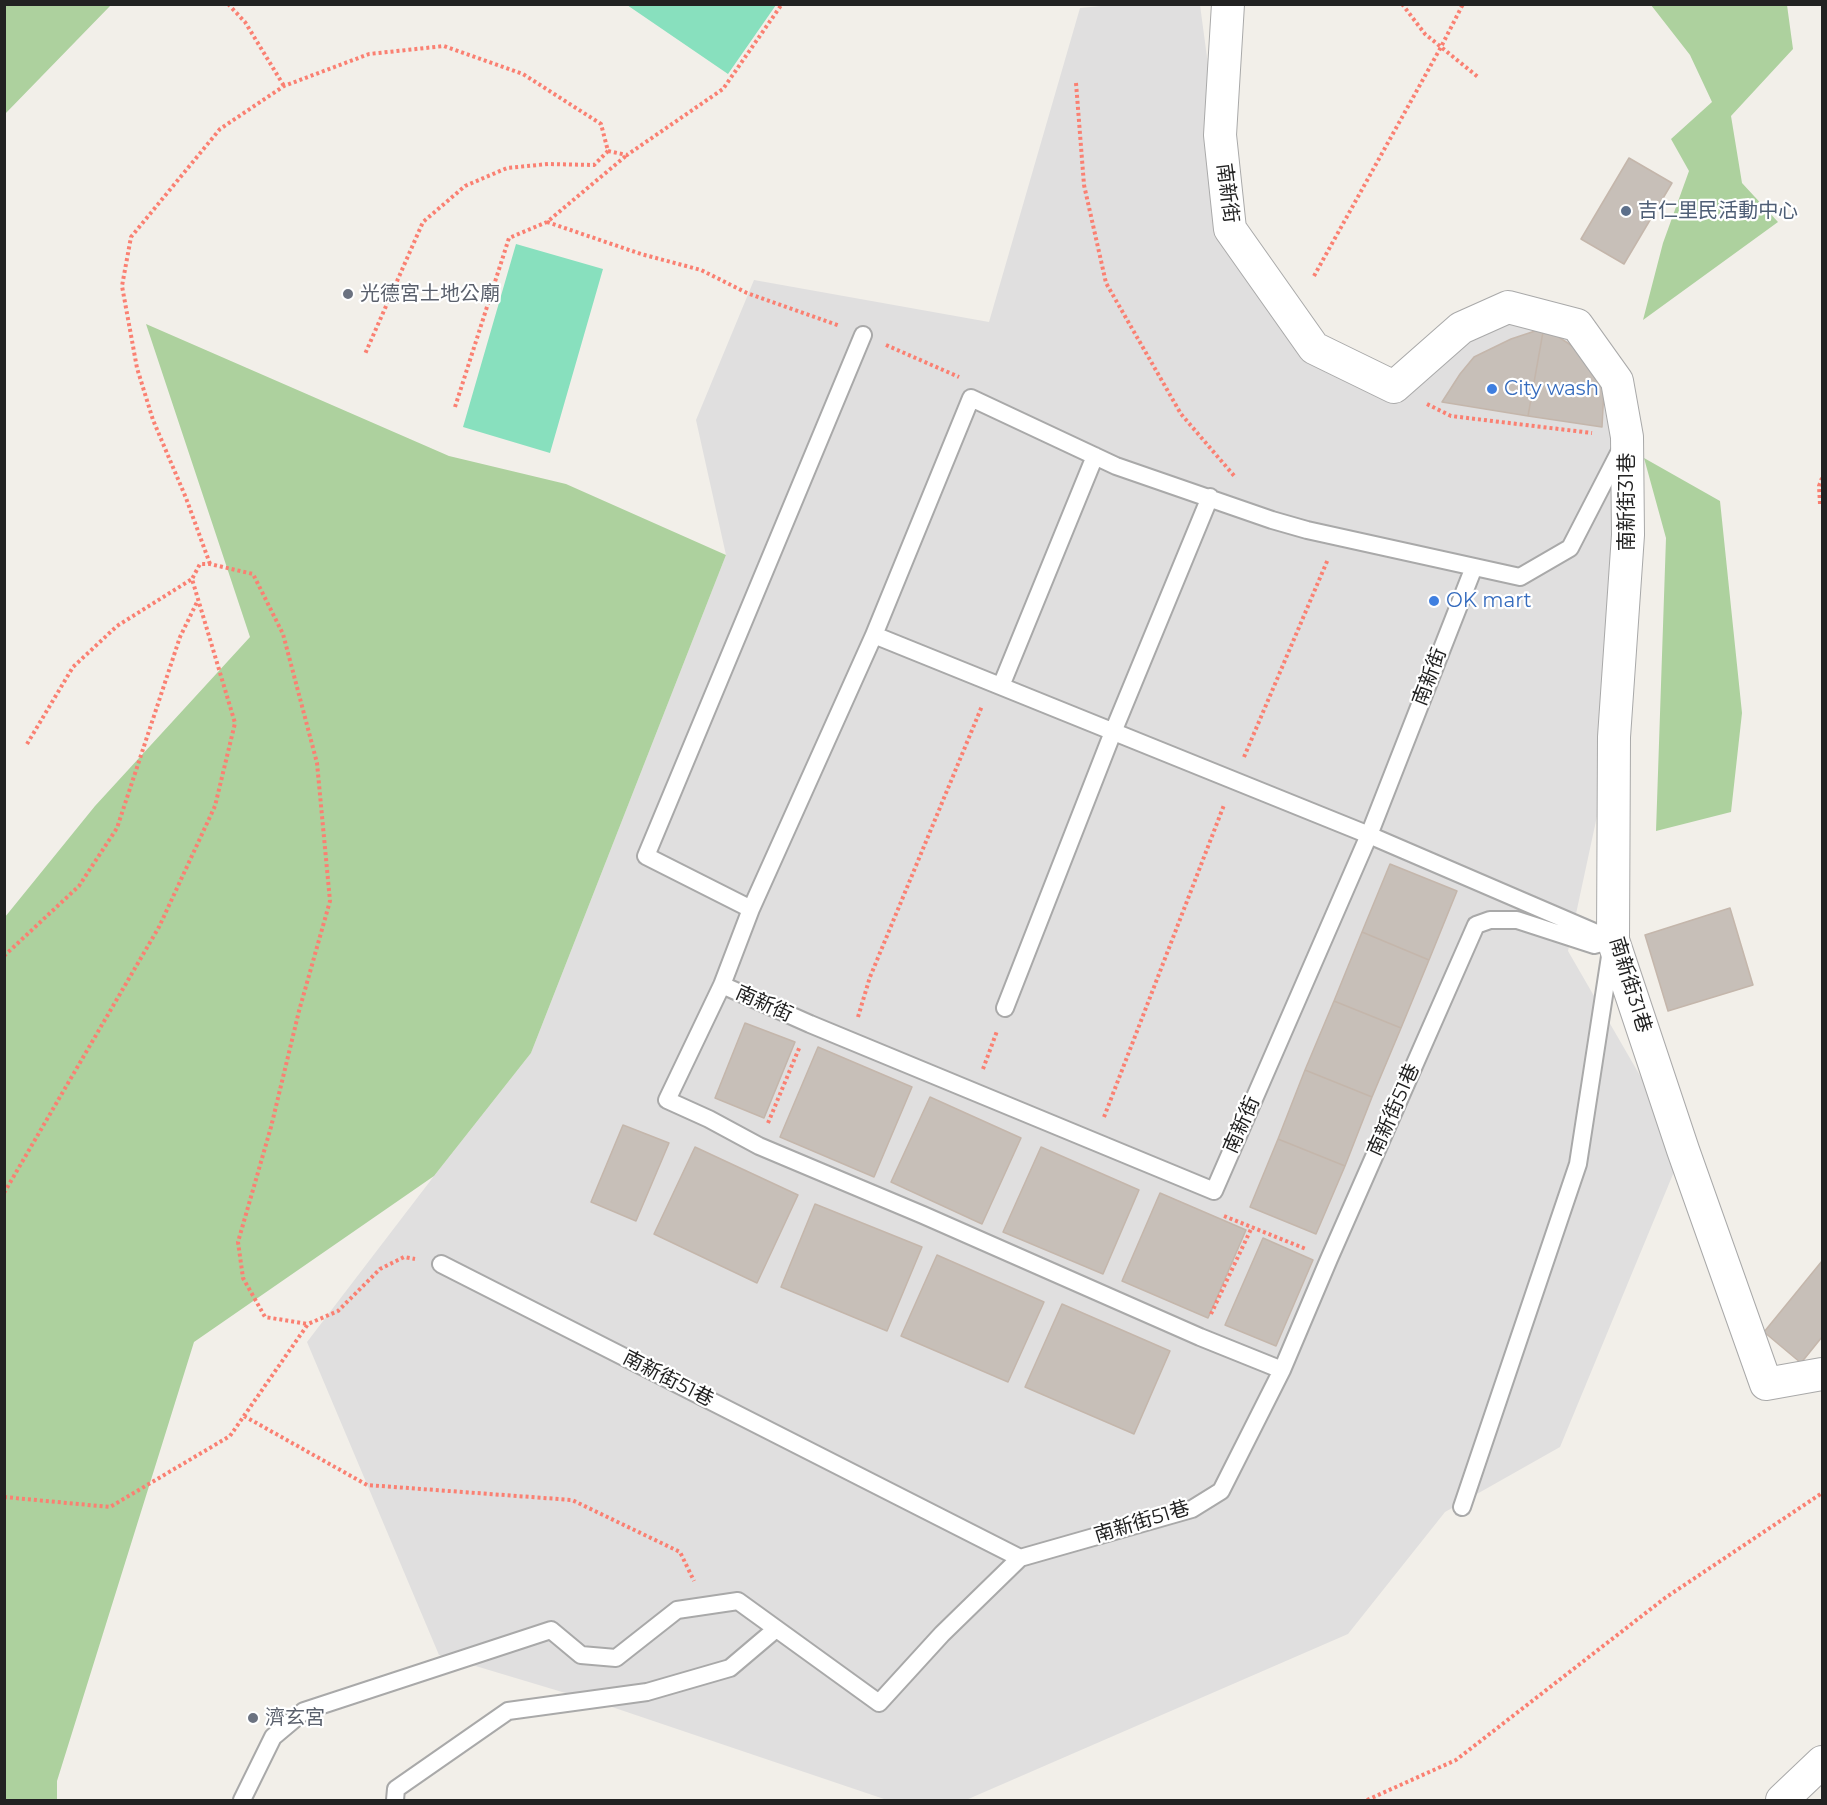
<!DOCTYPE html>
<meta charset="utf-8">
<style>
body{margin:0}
#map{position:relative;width:1827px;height:1805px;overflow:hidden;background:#f2efe9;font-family:Montserrat,sans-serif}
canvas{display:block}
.frame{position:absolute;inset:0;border:6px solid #222;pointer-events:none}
</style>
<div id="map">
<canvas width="1827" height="1805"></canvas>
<div class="frame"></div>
</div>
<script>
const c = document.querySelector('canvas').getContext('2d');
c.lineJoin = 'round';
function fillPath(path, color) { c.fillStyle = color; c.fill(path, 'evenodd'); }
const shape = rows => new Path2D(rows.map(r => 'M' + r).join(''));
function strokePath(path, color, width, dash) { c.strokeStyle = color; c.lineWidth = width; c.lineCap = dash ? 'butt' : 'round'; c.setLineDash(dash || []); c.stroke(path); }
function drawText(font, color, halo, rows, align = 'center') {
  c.font = font + ' Montserrat,"Noto Sans TC",sans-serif'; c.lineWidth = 4.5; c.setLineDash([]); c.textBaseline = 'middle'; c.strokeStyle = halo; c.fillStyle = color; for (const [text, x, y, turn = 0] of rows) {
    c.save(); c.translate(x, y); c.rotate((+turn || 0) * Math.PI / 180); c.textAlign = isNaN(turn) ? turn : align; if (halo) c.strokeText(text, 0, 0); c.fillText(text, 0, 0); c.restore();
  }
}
const residential = shape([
 [1122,4,1200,5,1230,229,1314,348,1394,387,1508,307,1577,325,1617,381,1614,737,1568,951,1683,1150,1560,1447,1445,1512,1348,1634,966,1800,887,1800,612,1707,439,1655,307,1342,434,1176,531,1053,726,555,696,420,754,280,989,322,1080,8]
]);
const forest = shape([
 [5,4,111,5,5,114,4,5],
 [1651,5,1787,5,1793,49,1731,116,1742,183,1778,222,1643,320,1663,243,1689,171,1671,139,1712,102,1690,55],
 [146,324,449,456,566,484,726,555,531,1053,434,1176,194,1342,57,1781,57,1800,5,1800,5,917,95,806,250,637],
 [1644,458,1720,501,1742,713,1731,812,1656,831,1666,538]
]);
const pitch = shape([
 [627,5,776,5,728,74],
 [516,244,603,269,550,453,463,427]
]);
const building = shape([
 [1629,158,1672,183,1624,264,1581,239,1629,158],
 [1538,330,1543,332,1528,416,1442,402,1460,374,1474,357,1511,339,1538,330],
 [1543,332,1557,336,1580,351,1604,389,1602,427,1528,416,1543,332],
 [1390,864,1457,891,1429,960,1362,932,1390,864],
 [1730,908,1753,985,1668,1011,1645,935,1730,908],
 [1362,932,1429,960,1401,1028,1334,1001,1362,932],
 [1334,1001,1401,1028,1372,1097,1305,1070,1334,1001],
 [745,1023,795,1042,764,1118,715,1098,745,1023],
 [818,1047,912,1087,874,1177,780,1137,818,1047],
 [1305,1070,1372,1097,1345,1166,1278,1139,1305,1070],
 [930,1097,1021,1138,982,1224,891,1182,930,1097],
 [623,1125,669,1143,636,1221,591,1202,623,1125],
 [1278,1139,1345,1166,1316,1234,1250,1207,1278,1139],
 [695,1147,798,1195,757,1283,654,1234,695,1147],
 [1041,1147,1139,1190,1103,1274,1003,1232,1041,1147],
 [1160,1193,1246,1230,1208,1318,1122,1281,1160,1193],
 [815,1204,922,1247,887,1331,781,1287,815,1204],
 [1263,1238,1313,1260,1276,1346,1225,1325,1263,1238],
 [937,1255,1044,1302,1008,1382,901,1336,937,1255],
 [1822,1261,1822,1337,1801,1363,1764,1332,1822,1261],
 [1062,1304,1170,1351,1134,1434,1025,1387,1062,1304]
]);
const path = shape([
 [228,4,245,22,284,86],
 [1402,4,1425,34,1478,77],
 [1076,83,1084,185,1106,283,1181,414,1236,478],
 [608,151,627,155,723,89,782,4],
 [547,222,641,254,701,270,747,293,840,326],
 [1314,276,1441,47,1463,4],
 [886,345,959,377],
 [1427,404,1451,416,1592,433],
 [455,407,509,238,547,222,627,155],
 [1820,504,1819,486,1822,478],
 [210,564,186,498,153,420,137,368,122,286,131,237,220,129,284,86,369,54,444,46,523,74,601,124,608,151,594,165,548,164,507,168,465,186,423,222,365,354],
 [27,744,73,667,117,626,192,579],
 [1244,757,1328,559],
 [4,956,79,886,117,828,180,637,198,600],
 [858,1017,870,977,982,706],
 [983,1069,997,1031],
 [1104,1117,1224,805],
 [768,1123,800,1046],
 [4,1193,159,927,215,806,235,723,192,579,200,564,210,564,253,574,283,634,317,763,330,901,299,1011,271,1127,238,1242,243,1278,265,1317,308,1324],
 [1224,1216,1306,1249],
 [1211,1314,1252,1227],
 [244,1416,367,1485,572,1500,680,1552,694,1581],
 [4,1497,110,1507,230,1436,308,1324,338,1311,380,1269,404,1257,415,1259],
 [1367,1800,1456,1760,1665,1598,1822,1493]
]);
const service = shape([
 [874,635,1369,835,1613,940],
 [1001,686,1095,456],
 [751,909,646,856,863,335],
 [722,985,810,1024,1214,1191,1369,835,1474,567],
 [1005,1008,1113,732,1210,497],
 [441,1264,1020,1558,1192,1509,1221,1491,1282,1370,1329,1259,1476,925,1490,920,1517,920,1594,945,1613,940],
 [1282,1370,1200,1337,923,1215,759,1146,709,1119,667,1100,722,985,751,909,874,635,971,398,1116,466,1272,520,1307,530,1520,577,1570,548,1621,449],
 [1462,1507,1578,1164,1611,950],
 [242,1800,273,1737,304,1711,551,1630,581,1655,616,1658,677,1610,738,1601,879,1703,942,1634,1020,1558],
 [395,1800,396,1789,508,1711,647,1692,730,1668,776,1629]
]);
const minor = shape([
 [1228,4,1220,135,1230,229,1314,348,1394,387,1461,328,1508,307,1577,325,1617,381,1627,437,1628,535,1614,737,1613,940,1683,1150,1766,1384,1822,1374],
 [1782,1800,1822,1762]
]);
const markers = [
 [1626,211,6,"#5c6f8a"],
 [348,294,6,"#6b7280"],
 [1492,389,6,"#3f7fe0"],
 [1434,601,6,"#3f7fe0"],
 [253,1718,6,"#6b7280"]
];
const streetNames = [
 ["南新街",1227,193,83],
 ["南新街31巷",1627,502,-90],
 ["南新街",1430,677,-69],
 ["南新街31巷",1630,985,73],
 ["南新街",764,1004,24],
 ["南新街51巷",1394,1110,-66],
 ["南新街",1242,1125,-66],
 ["南新街51巷",668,1379,27],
 ["南新街51巷",1142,1522,-17]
];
const serviceNames = [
 ["吉仁里民活動中心",1638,211]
];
const worshipNames = [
 ["光德宮土地公廟",360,294],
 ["濟玄宮",265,1718]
];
const shopNames = [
 ["City wash",1504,389],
 ["OK mart",1446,601]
];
fillPath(residential, '#e0dfdf');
fillPath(forest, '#add19e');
fillPath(pitch, '#88e0be');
fillPath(building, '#c7bfb8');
strokePath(building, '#c4b6ab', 1.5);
strokePath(service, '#a9a9a9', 20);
strokePath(minor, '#a9a9a9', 34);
strokePath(path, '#fa8072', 4, [3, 3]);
strokePath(service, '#fff', 16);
strokePath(minor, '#fff', 32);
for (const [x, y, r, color] of markers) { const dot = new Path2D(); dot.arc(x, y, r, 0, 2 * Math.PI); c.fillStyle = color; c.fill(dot); strokePath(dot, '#fff', 2); }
drawText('20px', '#222', '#fff', streetNames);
drawText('20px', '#4e5e75', '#fff', serviceNames, 'left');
drawText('20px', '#5b616d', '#fff', worshipNames, 'left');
drawText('20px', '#366cbe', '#fff', shopNames, 'left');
</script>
